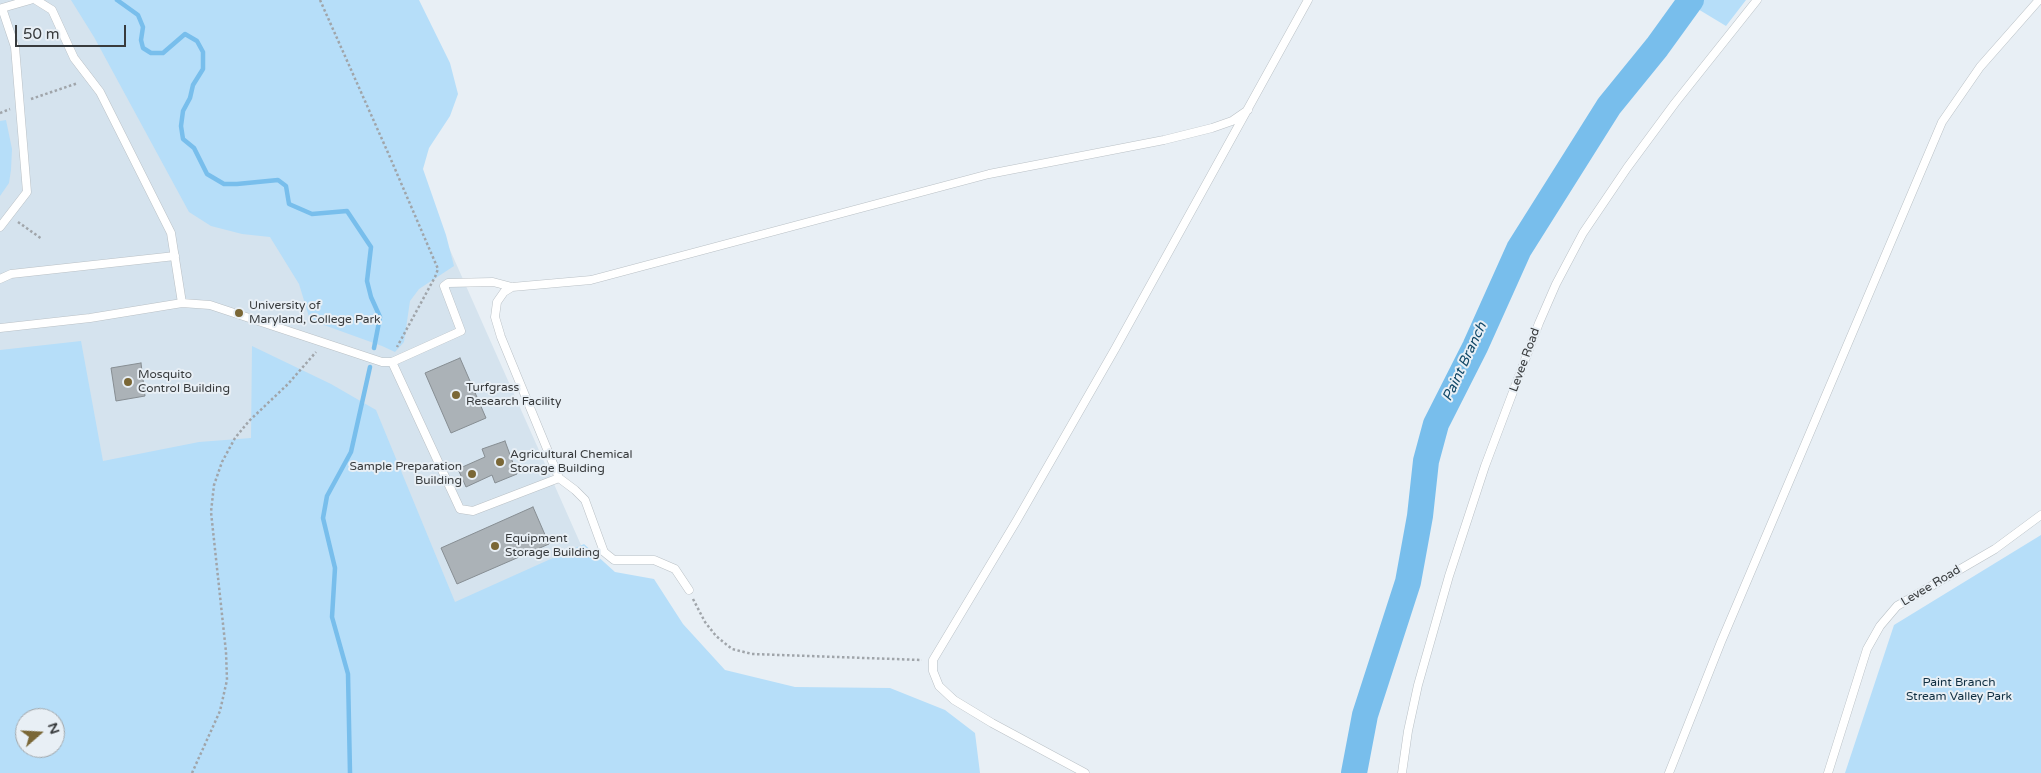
<!DOCTYPE html>
<style>
body{margin:0}
#map{position:relative;width:2041px;height:773px;overflow:hidden;background:#e8eff5;font-family:"Varela Round",sans-serif}
canvas{display:block}
.north{position:absolute;left:15px;top:708px;width:50px;height:50px;box-sizing:border-box;background:#e8eff5;border:1px solid #a2a7ab;border-radius:50%;rotate:71deg;font-size:14px;font-weight:700;line-height:20px;text-align:center;color:#383b3d}
.north::after{content:'';display:block;margin:auto;width:18px;height:22px;background:#7a6736;clip-path:polygon(50% 0,100% 100%,50% 72%,0 100%)}
.scale{position:absolute;left:15px;top:25px;width:111px;height:22px;box-sizing:border-box;border:2px solid #383b3d;border-top:0;padding-left:6px;font-size:15px;line-height:18px;white-space:nowrap;color:#383b3d;-webkit-text-stroke:4px #e8eff5;paint-order:stroke}
</style>
<div id="map">
<canvas width="2041" height="773"></canvas>
<div class="north">N</div>
<div class="scale">50 m</div>
</div>
<script>
const c = document.querySelector('canvas').getContext('2d');
c.lineJoin = 'round';
function fillPath(path, color) { c.fillStyle = color; c.fill(path, 'evenodd'); }
const shape = rows => new Path2D(rows.map(r => 'M' + r).join(''));
function strokePath(path, color, width, dash) { c.strokeStyle = color; c.lineWidth = width; c.lineCap = dash ? 'butt' : 'round'; c.setLineDash(dash || []); c.stroke(path); }
function drawText(font, color, halo, rows, align = 'center') {
  c.font = font + ' "Varela Round",sans-serif'; c.lineWidth = 4; c.setLineDash([]); c.textBaseline = 'middle'; c.strokeStyle = halo; c.fillStyle = color; for (const [text, x, y, turn = 0] of rows) {
    c.save(); c.translate(x, y); c.rotate((+turn || 0) * Math.PI / 180); c.textAlign = isNaN(turn) ? turn : align; if (halo) c.strokeText(text, 0, 0); c.fillText(text, 0, 0); c.restore();
  }
}
const built = shape([
 [0,0,339,0,617,626,0,773],
 [25,718,55,718,55,748,25,748]
]);
const green = shape([
 [71,0,419,0,450,63,458,94,450,116,429,148,423,169,446,235,454,266,419,289,410,301,404,342,395,352,382,346,310,320,299,284,270,237,242,234,211,226,189,212,94,37],
 [1683,0,1746,0,1726,26],
 [6,120,12,149,11,170,9,183,0,196,0,121],
 [81,341,103,461,199,442,251,438,252,346,331,384,376,410,455,602,584,544,615,572,654,579,683,624,725,670,795,687,890,688,945,710,975,733,980,773,0,773,0,350],
 [25,718,55,718,55,748,25,748],
 [2041,535,2041,773,1845,773,1894,625]
]);
const stream = shape([
 [117,0,138,15,143,27,141,40,143,48,151,53,163,53,185,34,197,41,203,52,203,69,193,85,190,98,183,111,181,126,183,139,194,148,207,174,224,184,237,184,278,180,286,186,289,204,312,214,347,211,371,247,367,281,371,297,380,317,374,348],
 [350,773,348,674,332,617,335,568,323,518,327,496,351,452,370,367]
]);
const river = shape([
 [1354,773,1365,715,1408,582,1420,516,1426,461,1436,424,1475,347,1519,249,1609,106,1657,47,1691,0]
]);
const building = shape([
 [460,358,486,418,451,433,425,373,460,358],
 [141,363,145,396,116,401,111,368,141,363],
 [505,441,517,474,495,483,492,475,466,487,458,469,485,457,482,449,505,441],
 [533,507,549,544,457,584,441,548,533,507]
]);
const path = shape([
 [320,0,389,155,438,269,435,277,397,347],
 [31,99,78,83],
 [0,113,10,109],
 [18,222,42,239],
 [693,599,705,622,716,636,732,649,752,654,922,660],
 [192,773,220,711,227,680,226,652,211,512,214,485,222,462,235,438,249,421,288,384,316,352]
]);
const service = shape([
 [36,0,52,10,74,58,100,92,171,233,182,303],
 [0,227,27,192,15,47,2,8,30,0],
 [0,279,11,274,175,256],
 [512,287,504,292,497,302,495,317,501,337,559,478,575,490,585,500,604,552,614,560,654,560,675,569,689,590],
 [0,328,90,318,182,303,210,305,382,362,392,362,461,331,444,286,448,283,493,282,512,287,591,280,989,174,1164,140,1212,128,1232,121,1248,110],
 [392,362,460,509,473,511,559,478],
 [1085,773,992,723,954,700,939,686,933,671,933,660,1017,520,1115,349,1308,0],
 [1402,773,1408,731,1418,685,1449,576,1485,466,1539,323,1556,284,1583,233,1627,168,1675,103,1757,0],
 [1669,773,1721,642,1942,122,1980,67,2039,0],
 [1828,773,1867,649,1880,626,1897,606,1995,549,2041,515]
]);
const markers = [
 [239,313,5,"#7a6736"],
 [128,382,5,"#7a6736"],
 [456,395,5,"#7a6736"],
 [500,462,5,"#7a6736"],
 [472,474,5,"#7a6736"],
 [495,546,5,"#7a6736"]
];
const poiNames = [
 ["University of",249,306],
 ["Maryland, College Park",249,320],
 ["Mosquito",138,375],
 ["Control Building",138,389],
 ["Turfgrass",466,388],
 ["Research Facility",466,402],
 ["Agricultural Chemical",510,455],
 ["Storage Building",510,469],
 ["Sample Preparation",462,467,"right"],
 ["Building",462,481,"right"],
 ["Equipment",505,539],
 ["Storage Building",505,553]
];
const streetNames = [
 ["Levee Road",1525,360,-70],
 ["Levee Road",1931,586,-31]
];
const parkNames = [
 ["Paint Branch",1959,683],
 ["Stream Valley Park",1959,697]
];
const waterNames = [
 ["Paint Branch",1465,362,-65]
];
fillPath(built, '#d5e3ee');
fillPath(green, '#b6def9');
strokePath(stream, '#78beec', 4.5);
strokePath(river, '#78beec', 26);
fillPath(building, '#abb2b7');
strokePath(building, '#878e93', 1);
strokePath(service, '#bac1c6', 9);
strokePath(path, '#a0a5aa', 2.5, [2.5, 2.5]);
strokePath(service, '#fff', 8);
for (const [x, y, r, color] of markers) { const dot = new Path2D(); dot.arc(x, y, r, 0, 2 * Math.PI); c.fillStyle = color; c.fill(dot); strokePath(dot, '#e8eff5', 2); }
drawText('12px', '#383b3d', '#e8eff5', poiNames, 'left');
drawText('12px', '#383b3d', '#e8eff5', streetNames);
drawText('12px', '#102f42', '#e8eff5', parkNames);
drawText('italic 14px', '#124968', '#e8eff5', waterNames);
</script>
